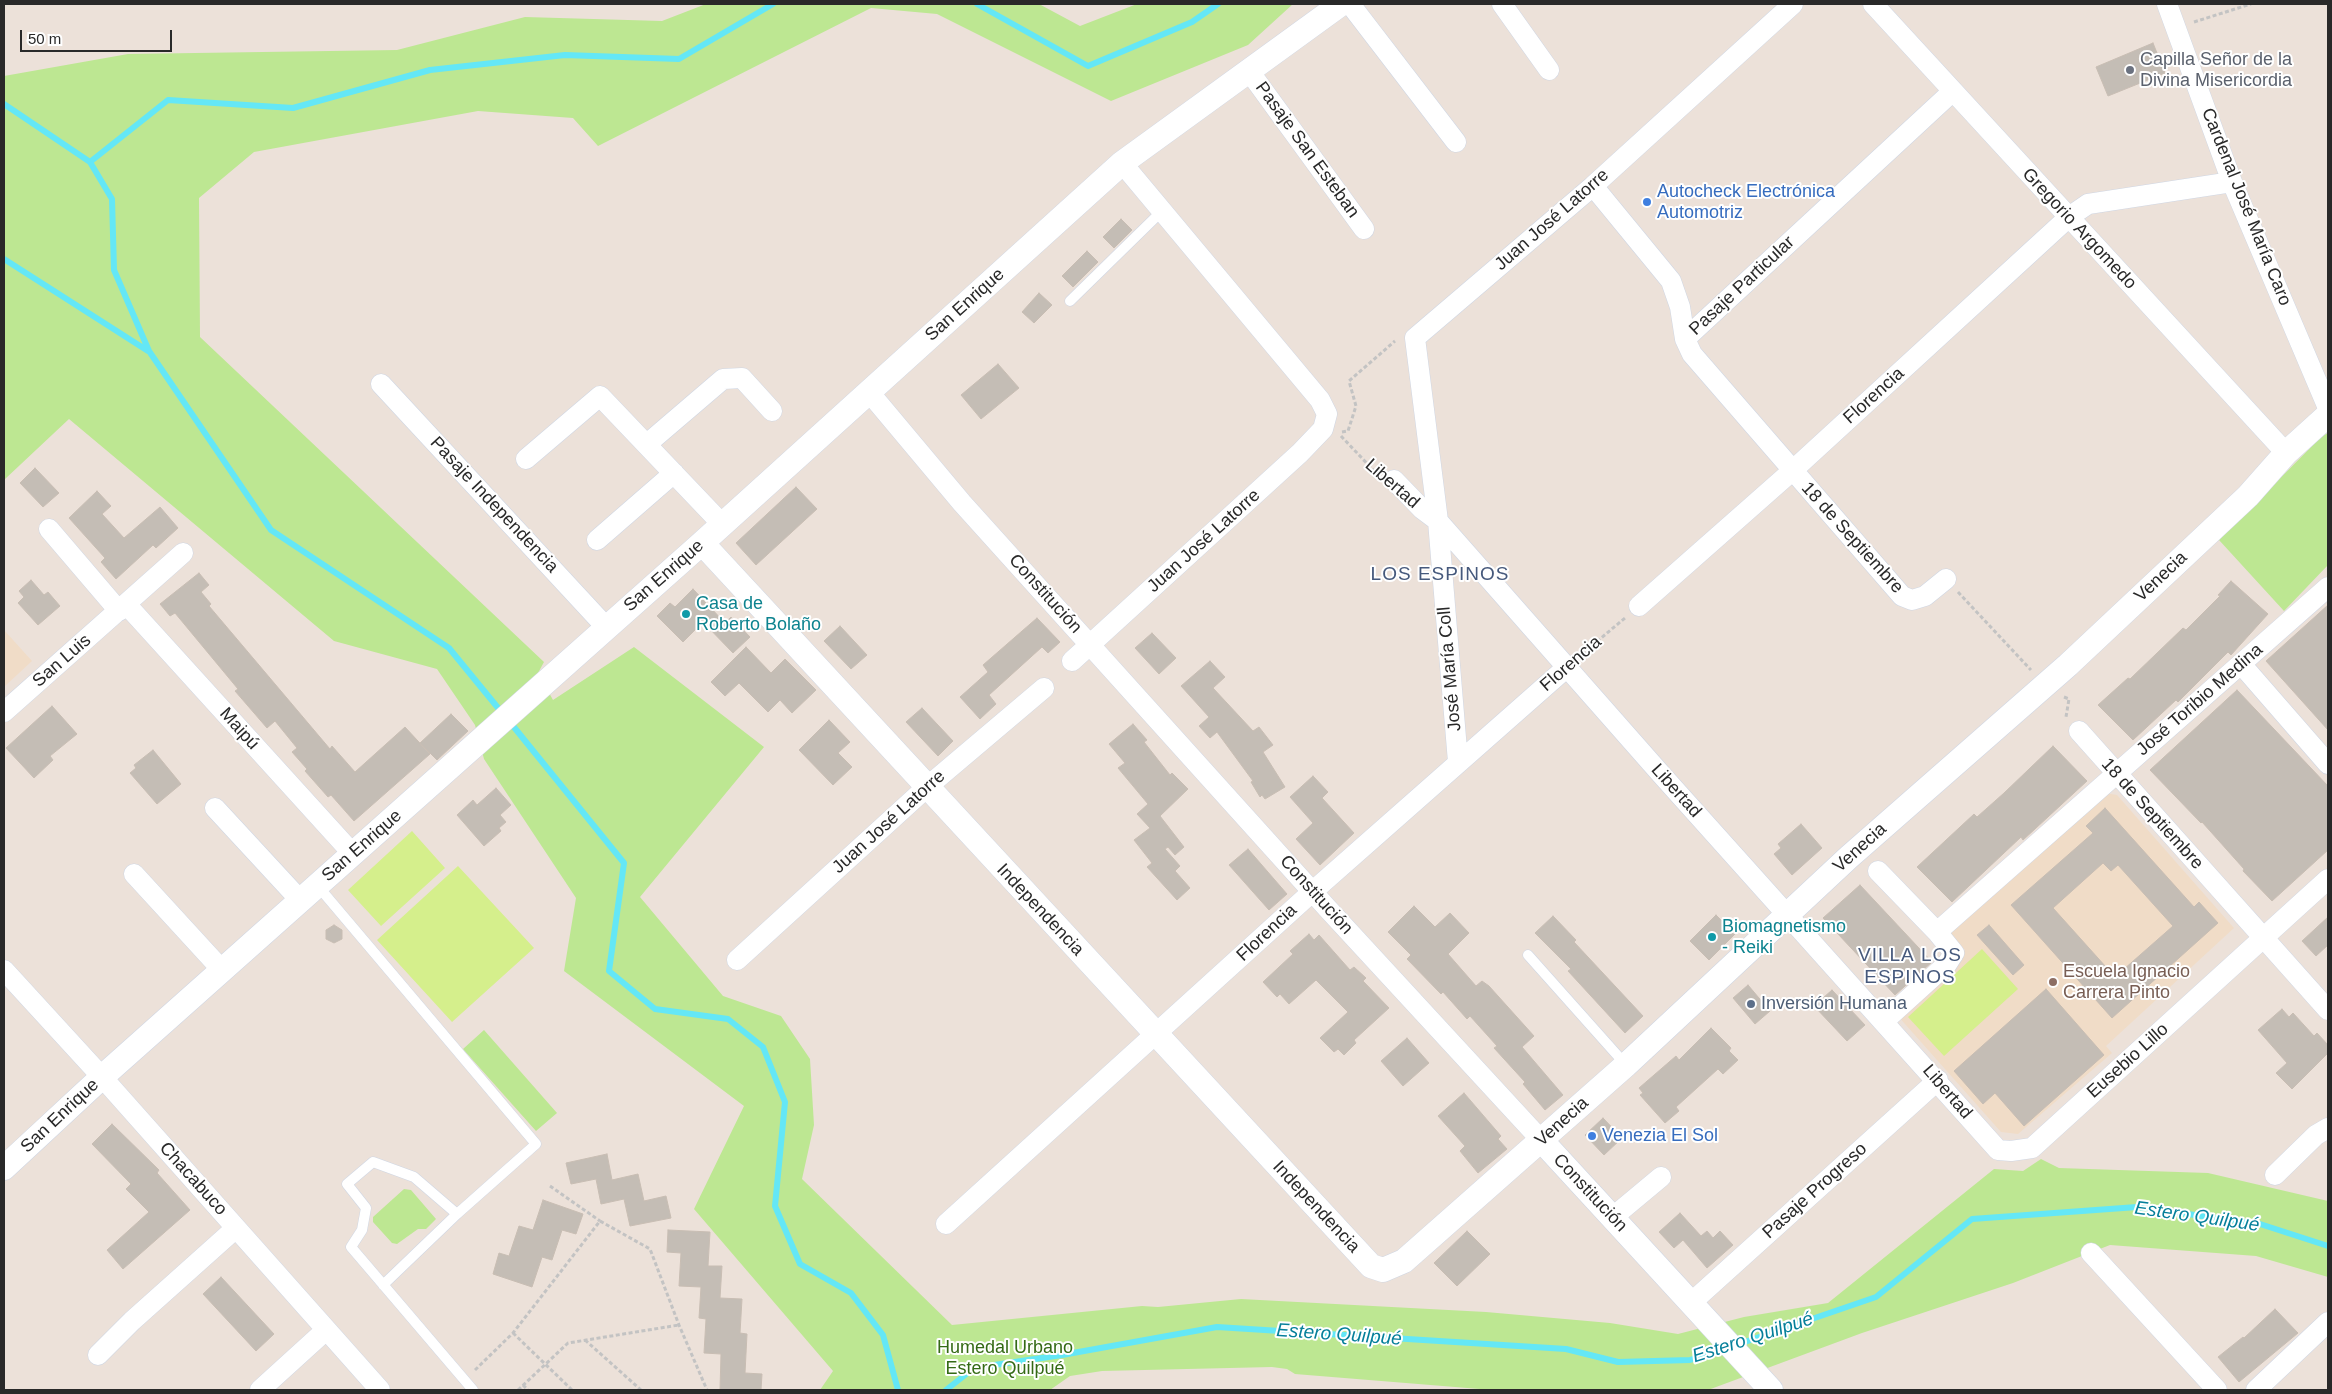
<!DOCTYPE html>
<meta charset="utf-8">
<style>
body{margin:0}
#map{position:relative;width:2332px;height:1394px;overflow:hidden;background:#ece1d9;font-family:Helvetica,sans-serif}
canvas{display:block}
.frame{position:absolute;inset:0;border:5px solid #292929;pointer-events:none}
.scale{position:absolute;left:20px;top:30px;width:152px;height:22px;box-sizing:border-box;border:2px solid #292929;border-top:0;padding-left:6px;font-size:15px;line-height:18px;white-space:nowrap;color:#292929;-webkit-text-stroke:4px #fff;paint-order:stroke}
</style>
<div id="map">
<canvas width="2332" height="1394"></canvas>
<div class="frame"></div>
<div class="scale">50 m</div>
</div>
<script>
const c = document.querySelector('canvas').getContext('2d');
c.lineJoin = 'round';
function fillPath(path, color) { c.fillStyle = color; c.fill(path, 'evenodd'); }
const shape = rows => new Path2D(rows.map(r => 'M' + r).join(''));
function strokePath(path, color, width, dash) { c.strokeStyle = color; c.lineWidth = width; c.lineCap = dash ? 'butt' : 'round'; c.setLineDash(dash || []); c.stroke(path); }
function drawText(font, color, halo, rows, align = 'center') {
  c.font = font + ' Helvetica,sans-serif'; c.lineWidth = 4; c.setLineDash([]); c.textBaseline = 'middle'; c.strokeStyle = halo; c.fillStyle = color; for (const [text, x, y, turn = 0] of rows) {
    c.save(); c.translate(x, y); c.rotate((+turn || 0) * Math.PI / 180); c.textAlign = isNaN(turn) ? turn : align; if (halo) c.strokeText(text, 0, 0); c.fillText(text, 0, 0); c.restore();
  }
}
const education = shape([
 [4,630,32,661,4,687],
 [2105,793,2117,795,2234,928,2106,1046,2112,1053,2018,1134,2001,1132,1897,1015,1965,950,1947,931]
]);
const green = shape([
 [706,4,1039,4,1080,26,1137,4,1293,4,1248,45,1111,101,937,14,871,8,598,146,573,118,478,111,254,152,199,198,200,337,544,662,538,673,553,700,634,647,764,747,640,897,723,996,781,1016,810,1059,814,1125,802,1179,952,1325,1142,1306,1158,1307,1241,1299,1486,1312,1610,1323,1678,1334,1744,1317,1828,1303,1994,1169,2023,1171,2041,1159,2059,1168,2208,1173,2328,1201,2328,1277,2256,1256,2110,1245,2013,1283,1862,1333,1708,1390,1492,1390,1295,1374,1287,1369,1272,1367,1102,1371,1070,1376,1050,1390,820,1390,833,1371,694,1209,744,1106,564,971,576,898,484,759,475,725,437,669,334,641,69,419,4,480,4,76,128,54,397,50,525,17,662,21],
 [2328,433,2328,565,2284,611,2219,540,2321,437],
 [484,1030,557,1113,536,1131,463,1049],
 [404,1189,411,1190,436,1219,426,1229,418,1229,397,1244,392,1243,373,1222,373,1217]
]);
const pitch = shape([
 [412,831,445,868,381,926,348,890],
 [458,866,534,948,452,1022,377,940],
 [1982,949,2018,989,1944,1056,1908,1017]
]);
const stream = shape([
 [977,4,1088,66,1192,22,1218,4],
 [4,104,90,162,112,199,114,270,149,351,271,530,449,648,503,714],
 [90,162,168,100,293,108,430,70,565,55,679,59,773,4],
 [4,259,148,351],
 [509,721,624,863,609,971,655,1009,728,1019,763,1047,785,1102,775,1206,800,1264,851,1293,883,1335,898,1390],
 [1736,1345,1876,1297,1972,1219,2137,1207,2260,1224,2328,1246],
 [946,1390,974,1368,1062,1355,1217,1327,1566,1349,1618,1362,1690,1360,1726,1348]
]);
const building = shape([
 [2153,43,2165,73,2108,96,2096,67,2153,43],
 [1121,219,1132,230,1114,248,1103,237,1121,219],
 [1087,251,1098,262,1073,287,1062,276,1087,251],
 [1039,293,1052,305,1034,323,1022,312,1039,293],
 [998,364,1019,388,981,419,961,395,998,364],
 [35,468,59,493,43,507,20,483,35,468],
 [796,487,817,509,756,565,736,543,796,487],
 [97,491,111,506,102,514,124,538,160,507,178,528,156,548,153,545,116,579,101,562,105,558,69,518,97,491],
 [199,573,209,585,201,592,211,604,209,606,330,749,332,746,355,772,405,727,430,754,354,821,331,795,328,797,305,771,307,769,292,752,297,748,275,721,267,728,235,691,238,689,175,613,170,616,160,604,199,573],
 [31,580,44,595,48,592,60,606,38,625,18,603,24,597,19,591,31,580],
 [2231,581,2268,614,2231,655,2228,652,2178,702,2176,700,2133,740,2098,705,2128,678,2130,679,2183,628,2186,630,2220,596,2218,595,2231,581],
 [693,589,725,623,731,617,750,637,733,653,703,622,683,642,657,616,670,603,675,607,693,589],
 [2328,605,2328,730,2266,661,2328,605],
 [1037,618,1060,642,1048,653,1042,647,989,695,996,704,980,719,960,697,988,672,983,665,1037,618],
 [840,626,867,655,851,669,824,641,840,626],
 [1152,633,1176,658,1159,674,1135,648,1152,633],
 [746,647,771,673,785,659,816,690,792,713,780,700,768,712,739,683,725,696,711,682,746,647],
 [1210,661,1225,677,1213,688,1253,731,1259,727,1273,745,1263,752,1285,787,1265,799,1262,795,1260,797,1251,782,1253,781,1217,732,1210,738,1199,726,1209,717,1181,686,1210,661],
 [2237,690,2328,786,2328,850,2272,901,2243,871,2244,869,2202,822,2201,823,2150,770,2237,690],
 [52,706,77,734,50,756,53,760,34,778,6,748,52,706],
 [922,708,953,741,938,756,906,722,922,708],
 [451,714,468,731,437,760,420,743,451,714],
 [829,720,850,742,838,753,852,767,833,785,799,750,829,720],
 [1133,724,1147,740,1144,742,1170,775,1172,773,1188,789,1160,816,1184,847,1175,855,1168,847,1165,849,1180,866,1175,871,1190,888,1177,900,1147,867,1152,863,1134,840,1150,828,1137,814,1148,804,1118,768,1125,763,1109,744,1133,724],
 [2053,746,2087,781,2023,840,2021,837,1952,902,1917,867,1974,814,1977,817,2004,793,2053,746],
 [153,750,181,784,157,804,130,773,136,768,134,765,153,750],
 [1313,776,1328,792,1322,798,1354,833,1320,865,1296,839,1313,823,1290,797,1313,776],
 [496,788,511,805,500,815,506,822,499,828,501,831,484,846,457,815,473,800,477,805,496,788],
 [2105,808,2194,907,2199,902,2218,923,2112,1018,2011,905,2093,833,2086,826,2105,808],
 [2103,863,2111,871,2118,865,2173,926,2115,977,2053,908,2103,863],
 [1801,824,1822,848,1792,875,1774,854,1781,848,1778,844,1801,824],
 [1248,849,1287,894,1269,910,1229,865,1248,849],
 [1860,885,1932,962,1895,995,1823,918,1860,885],
 [1414,906,1435,927,1450,913,1469,933,1448,954,1476,986,1482,981,1489,986,1534,1036,1522,1047,1563,1095,1545,1110,1523,1084,1525,1082,1494,1048,1497,1046,1470,1016,1467,1019,1443,992,1441,994,1407,959,1411,955,1388,932,1414,906],
 [1716,915,1735,934,1709,960,1690,941,1716,915],
 [1553,916,1576,940,1574,942,1643,1016,1625,1033,1568,971,1571,969,1535,933,1553,916],
 [2328,917,2328,945,2316,956,2302,941,2328,917],
 [334,925,342,930,342,939,334,943,326,939,326,930,334,925],
 [1989,925,2024,965,2013,975,1977,935,1989,925],
 [1309,934,1314,940,1319,935,1350,970,1354,967,1366,978,1363,981,1389,1008,1354,1040,1356,1043,1344,1055,1338,1049,1334,1052,1320,1038,1348,1012,1316,980,1289,1004,1280,994,1277,997,1263,982,1293,954,1290,951,1309,934],
 [1748,985,1770,1011,1755,1024,1733,998,1748,985],
 [2046,989,2104,1055,2024,1126,1995,1093,1983,1104,1954,1071,2046,989],
 [1832,990,1865,1025,1847,1041,1814,1006,1832,990],
 [2282,1009,2289,1017,2293,1013,2314,1036,2317,1033,2328,1045,2328,1053,2292,1089,2276,1073,2287,1063,2258,1030,2282,1009],
 [1711,1028,1731,1048,1729,1051,1738,1060,1723,1074,1718,1069,1676,1107,1679,1111,1665,1123,1640,1095,1643,1093,1639,1088,1676,1056,1679,1060,1711,1028],
 [1407,1038,1429,1063,1403,1086,1381,1061,1407,1038],
 [1464,1093,1501,1136,1498,1139,1507,1149,1478,1173,1460,1151,1465,1146,1438,1116,1464,1093],
 [1603,1118,1622,1138,1604,1155,1585,1135,1603,1118],
 [112,1124,159,1170,157,1173,190,1210,123,1269,107,1250,149,1212,126,1189,131,1184,92,1144,112,1124],
 [607,1154,612,1180,638,1174,644,1201,666,1196,671,1218,630,1226,624,1199,601,1204,596,1179,571,1184,566,1163,607,1154],
 [543,1200,583,1214,576,1234,562,1230,552,1260,542,1257,532,1287,493,1274,499,1253,509,1256,519,1226,533,1230,543,1200],
 [1680,1213,1701,1236,1707,1231,1713,1238,1720,1231,1733,1245,1707,1268,1683,1240,1674,1248,1659,1232,1680,1213],
 [668,1230,710,1232,708,1266,722,1266,720,1298,742,1299,740,1333,747,1334,745,1373,762,1374,761,1390,720,1390,721,1354,704,1353,706,1319,699,1318,701,1287,679,1286,681,1253,667,1252,668,1230],
 [1467,1231,1490,1254,1457,1286,1434,1263,1467,1231],
 [221,1277,274,1334,256,1351,203,1294,221,1277],
 [2275,1309,2298,1333,2239,1382,2218,1357,2243,1337,2244,1338,2275,1309]
]);
const path = shape([
 [2194,22,2251,4],
 [1342,432,1348,431,1356,406,1349,381,1395,341],
 [1341,436,1376,473],
 [1958,592,2031,670],
 [1582,654,1625,618],
 [2064,697,2069,699,2066,717],
 [550,1186,600,1221],
 [513,1333,572,1390],
 [585,1340,641,1390],
 [475,1370,513,1333,600,1221,650,1249,679,1325,707,1390],
 [523,1385,528,1390],
 [518,1390,568,1343,679,1325]
]);
const service = shape([
 [1070,301,1162,211],
 [317,885,536,1144,457,1214,383,1285],
 [1528,955,1626,1065],
 [457,1214,414,1177,373,1162,347,1184,366,1208,362,1230,351,1247,473,1390]
]);
const minor = shape([
 [1350,4,1456,142],
 [1502,4,1549,70],
 [1873,4,2286,453],
 [2167,4,2232,182,2328,408],
 [1249,71,1364,229],
 [1593,186,1671,281,1680,307,1685,339,1692,354,1902,596,1912,600,1925,596,1946,579],
 [1685,339,1953,91],
 [381,384,606,627],
 [869,392,962,503,1328,909,1542,1141],
 [647,444,723,379,742,378,772,411],
 [526,459,600,396,722,524],
 [1394,480,1422,509,1438,521,1660,773,1998,1150,2011,1151,2032,1148,2328,879],
 [49,529,119,611],
 [597,540,674,473],
 [126,604,353,854],
 [1639,606,1792,471,2069,217,2088,204,2232,182],
 [1072,661,1300,453,1323,429,1327,414,1320,400,1122,163],
 [2241,664,2328,764],
 [4,712,183,553],
 [2079,731,2328,1010],
 [1458,762,1438,521,1415,338,1593,186,1793,4],
 [215,808,300,900],
 [1878,871,1937,932],
 [134,874,222,970],
 [737,960,927,787,1044,688],
 [4,970,102,1077,380,1390],
 [1884,1021,1947,964,1954,953,1937,932,2328,587],
 [2275,1175,2316,1135,2328,1128],
 [1613,1217,1661,1177],
 [946,1224,1312,892,1566,668],
 [2091,1253,2217,1390],
 [1692,1302,1938,1080],
 [98,1355,132,1321,236,1228],
 [260,1390,326,1330],
 [2256,1390,2328,1322]
]);
const tertiary = shape([
 [702,543,1371,1266,1383,1270,1404,1261,1626,1065,1849,857,2068,665,2248,496,2286,453,2328,415],
 [1542,1141,1771,1390],
 [4,1168,102,1077,702,543,1122,163,1341,4]
]);
const markers = [
 [2130,70,5,"#6b7280"],
 [1647,202,5,"#3f7fe0"],
 [686,614,5,"#0f9aa8"],
 [1712,937,5,"#0f9aa8"],
 [2053,982,5,"#8d6e63"],
 [1751,1004,5,"#5c6f8a"],
 [1592,1136,5,"#3f7fe0"]
];
const worshipNames = [
 ["Capilla Señor de la",2140,60],
 ["Divina Misericordia",2140,81]
];
const streetNames = [
 ["Pasaje San Esteban",1307,150,54],
 ["Cardenal José María Caro",2246,207,68],
 ["Juan José Latorre",1552,220,-41],
 ["Gregorio Argomedo",2079,229,47],
 ["Pasaje Particular",1742,286,-43],
 ["San Enrique",965,305,-42],
 ["Florencia",1874,396,-42],
 ["Libertad",1392,484,41],
 ["Pasaje Independencia",494,505,47],
 ["18 de Septiembre",1852,538,48],
 ["Juan José Latorre",1204,541,-42],
 ["San Enrique",664,576,-41],
 ["Venecia",2161,577,-43],
 ["Constitución",1045,594,48],
 ["San Luis",62,661,-41],
 ["Florencia",1571,664,-41],
 ["José María Coll",1450,669,-95],
 ["José Toribio Medina",2200,700,-41],
 ["Maipú",239,729,48],
 ["Libertad",1676,791,48],
 ["18 de Septiembre",2152,814,48],
 ["Juan José Latorre",889,822,-42],
 ["San Enrique",362,846,-41],
 ["Venecia",1860,848,-42],
 ["Constitución",1316,895,48],
 ["Independencia",1040,910,47],
 ["Florencia",1267,933,-43],
 ["Eusebio Lillo",2128,1061,-42],
 ["Libertad",1947,1092,49],
 ["San Enrique",60,1116,-43],
 ["Venecia",1562,1122,-42],
 ["Chacabuco",193,1179,48],
 ["Pasaje Progreso",1815,1191,-42],
 ["Constitución",1590,1193,47],
 ["Independencia",1316,1207,47]
];
const shopNames = [
 ["Autocheck Electrónica",1657,192],
 ["Automotriz",1657,213],
 ["Venezia El Sol",1602,1136]
];
const cultureNames = [
 ["Casa de",696,604],
 ["Roberto Bolaño",696,625],
 ["Biomagnetismo",1722,927],
 ["- Reiki",1722,948]
];
const educationNames = [
 ["Escuela Ignacio",2063,972],
 ["Carrera Pinto",2063,993]
];
const serviceNames = [
 ["Inversión Humana",1761,1004]
];
const parkNames = [
 ["Humedal Urbano",1005,1348],
 ["Estero Quilpué",1005,1369]
];
const neighbourhoodNames = [
 ["LOS ESPINOS",1440,575],
 ["VILLA LOS",1910,956],
 ["ESPINOS",1910,978]
];
const waterNames = [
 ["Estero Quilpué",2197,1217,8],
 ["Estero Quilpué",1339,1335,4],
 ["Estero Quilpué",1753,1338,-18]
];
fillPath(education, '#f0dcc7');
fillPath(green, '#bde792');
fillPath(pitch, '#d5ef8c');
strokePath(stream, '#64e7f6', 6);
fillPath(building, '#c4bdb5');
strokePath(building, '#c8bdb3', 1);
strokePath(service, '#cfd6e3', 11);
strokePath(minor, '#cfd6e3', 21);
strokePath(tertiary, '#cfd6e3', 25);
strokePath(path, '#c3c3c3', 3, [4, 2.5]);
strokePath(service, '#fff', 10);
strokePath(minor, '#fff', 20);
strokePath(tertiary, '#fff', 24);
for (const [x, y, r, color] of markers) { const dot = new Path2D(); dot.arc(x, y, r, 0, 2 * Math.PI); c.fillStyle = color; c.fill(dot); strokePath(dot, '#fff', 2); }
drawText('18px', '#5b616d', '#fff', worshipNames, 'left');
drawText('18px', '#292929', '#fff', streetNames);
drawText('18px', '#366cbe', '#fff', shopNames, 'left');
drawText('18px', '#0d838f', '#fff', cultureNames, 'left');
drawText('18px', '#785e54', '#fff', educationNames, 'left');
drawText('18px', '#4e5e75', '#fff', serviceNames, 'left');
drawText('18px', '#346a15', '#fff', parkNames);
c.letterSpacing = '1px';
drawText('19px', '#46597c', '#fff', neighbourhoodNames);
c.letterSpacing = '0px';
drawText('italic 19px', '#057f9a', '#fff', waterNames);
</script>
